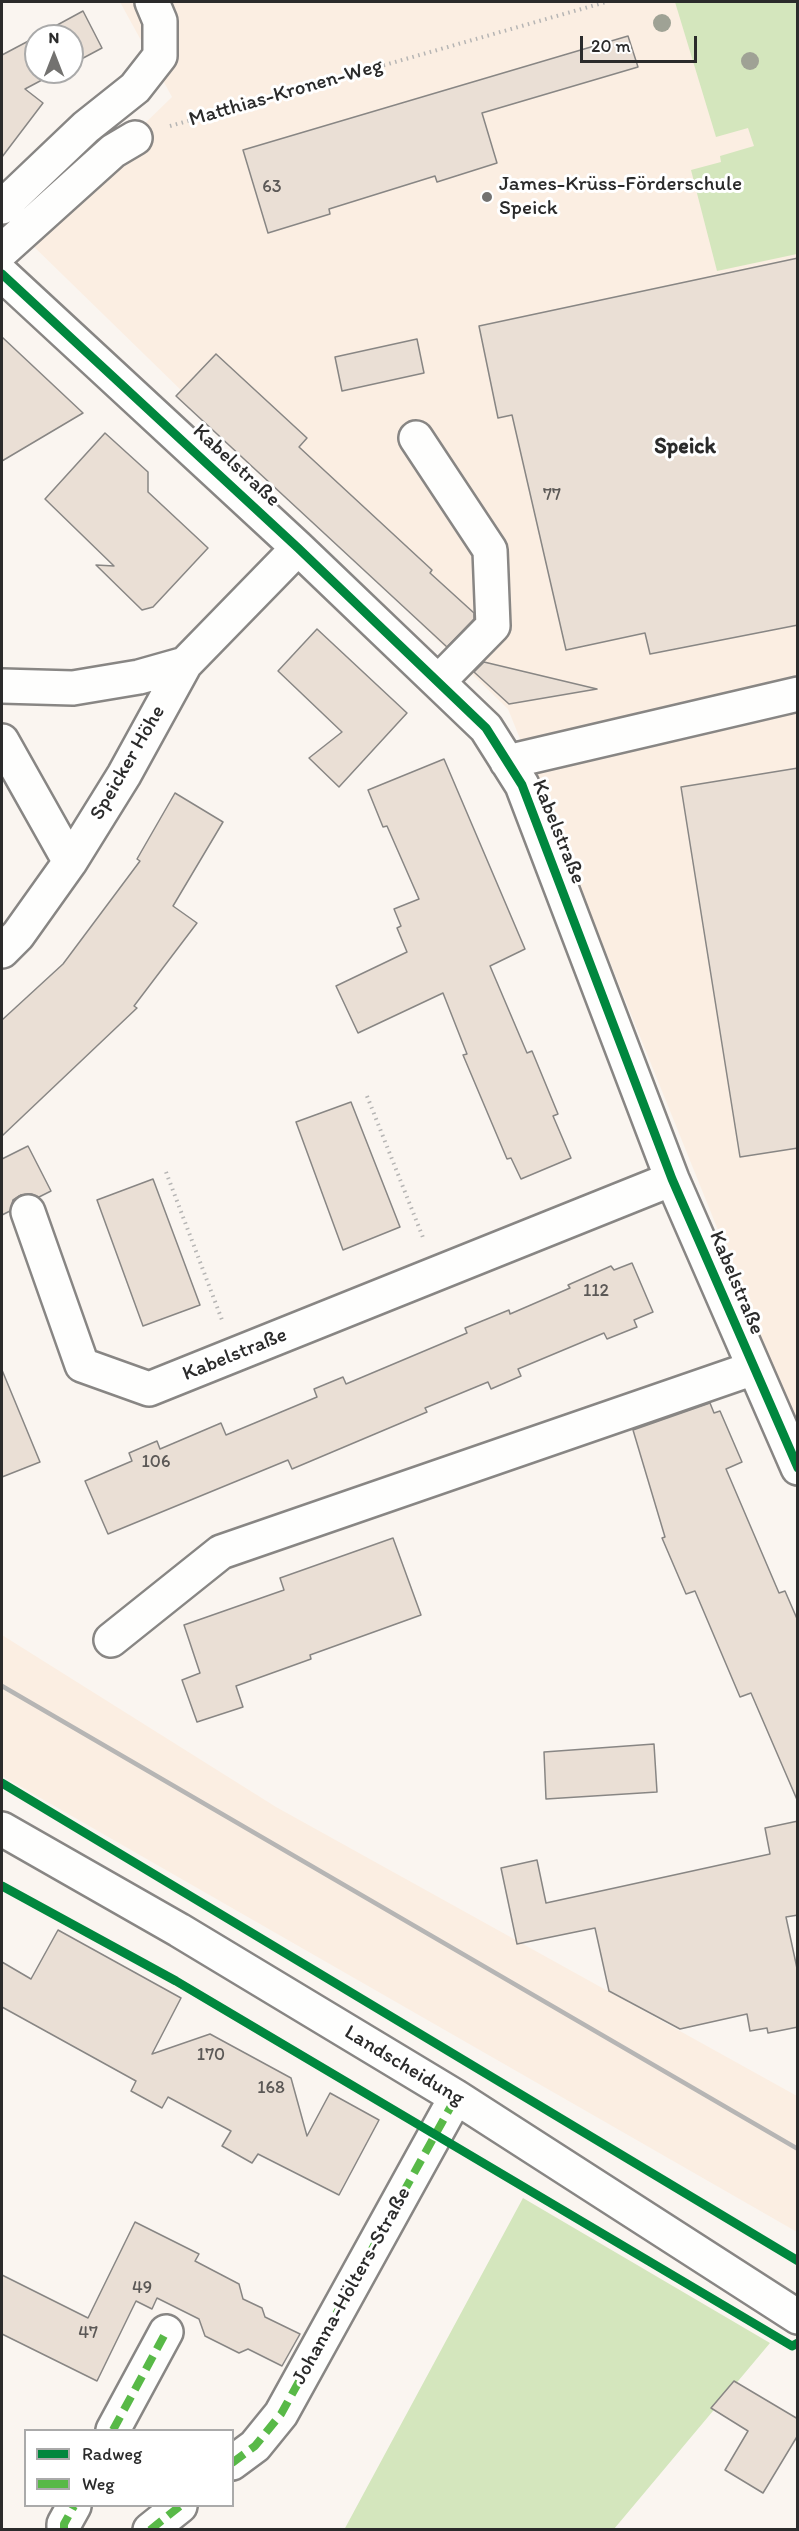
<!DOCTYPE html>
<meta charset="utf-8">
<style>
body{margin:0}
#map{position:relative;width:799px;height:2531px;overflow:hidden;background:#faf5f0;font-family:Itim,sans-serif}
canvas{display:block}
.frame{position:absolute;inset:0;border:3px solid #2b2b2b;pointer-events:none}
.legend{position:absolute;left:24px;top:2429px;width:210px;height:78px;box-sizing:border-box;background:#fff;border:2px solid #aaa;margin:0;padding:8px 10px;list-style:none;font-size:18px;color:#2b2b2b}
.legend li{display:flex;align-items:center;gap:12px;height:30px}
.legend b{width:30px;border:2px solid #aaa}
.north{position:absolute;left:24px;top:24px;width:60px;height:60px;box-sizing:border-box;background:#fff;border:2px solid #aaa;border-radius:50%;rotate:0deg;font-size:16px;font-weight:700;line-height:24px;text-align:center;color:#2b2b2b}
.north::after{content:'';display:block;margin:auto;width:21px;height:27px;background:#737270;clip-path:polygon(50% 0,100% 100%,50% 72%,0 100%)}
.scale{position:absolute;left:580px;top:36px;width:117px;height:27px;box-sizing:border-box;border:3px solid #2b2b2b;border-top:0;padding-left:8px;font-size:18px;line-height:21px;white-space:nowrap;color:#2b2b2b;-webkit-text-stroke:4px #fff;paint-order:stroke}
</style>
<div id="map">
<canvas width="799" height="2531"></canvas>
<div class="frame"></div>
<ul class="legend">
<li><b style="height:8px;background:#00873e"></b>Radweg</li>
<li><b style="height:8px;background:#58b947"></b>Weg</li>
</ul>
<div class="north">N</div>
<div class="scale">20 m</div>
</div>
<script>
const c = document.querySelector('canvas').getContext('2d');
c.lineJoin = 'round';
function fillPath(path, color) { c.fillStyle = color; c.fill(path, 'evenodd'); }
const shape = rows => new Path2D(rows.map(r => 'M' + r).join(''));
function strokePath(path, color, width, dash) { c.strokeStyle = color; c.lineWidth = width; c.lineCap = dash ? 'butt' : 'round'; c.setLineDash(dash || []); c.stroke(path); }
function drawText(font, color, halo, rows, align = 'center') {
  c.font = font + ' Itim,sans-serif'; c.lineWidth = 6; c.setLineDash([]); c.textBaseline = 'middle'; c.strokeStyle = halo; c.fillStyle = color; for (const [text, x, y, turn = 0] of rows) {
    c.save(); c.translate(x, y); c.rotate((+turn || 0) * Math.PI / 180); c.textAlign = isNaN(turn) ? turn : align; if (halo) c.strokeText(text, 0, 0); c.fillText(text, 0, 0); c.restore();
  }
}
const built = shape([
 [120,2,797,2,797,1426,508,709,26,239,172,97],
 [2,1635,276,1807,797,2096,797,2232,2,1776]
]);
const green = shape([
 [675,2,797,2,797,254,717,271,691,170,721,162,720,156,754,146,748,128,716,137],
 [523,2198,770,2343,614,2529,344,2530]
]);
const building = shape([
 [83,11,102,48,72,64,72,36,37,36,83,11],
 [628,36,638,67,482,113,497,163,437,182,435,176,329,209,330,214,268,233,243,150,628,36],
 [36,37,36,72,57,72,25,89,43,103,2,157,2,55,36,37],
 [798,258,798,625,650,654,645,633,566,650,512,415,498,418,479,326,798,258],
 [2,337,83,413,2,461,2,337],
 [417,339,424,373,342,391,335,357,417,339],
 [216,354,307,438,299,447,432,570,430,573,474,613,474,619,447,647,176,396,216,354],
 [105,433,148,472,148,492,208,548,153,607,142,610,96,565,114,566,45,499,105,433],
 [317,629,407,713,339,787,309,758,342,732,278,671,317,629],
 [484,662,597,689,509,704,474,672,484,662],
 [444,759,525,949,490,966,527,1053,532,1051,558,1114,553,1116,571,1158,521,1179,511,1158,507,1159,463,1055,467,1054,443,993,358,1033,336,986,407,952,397,928,401,926,394,909,419,899,387,826,383,827,368,790,444,759],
 [798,768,798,1148,740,1157,681,787,798,768],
 [175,793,223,822,173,906,197,923,134,1006,137,1008,2,1136,2,1020,63,964,140,861,137,859,175,793],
 [351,1102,400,1227,343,1250,296,1122,351,1102],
 [28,1146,51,1191,39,1197,31,1194,21,1195,13,1200,10,1211,2,1215,2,1159,28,1146],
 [153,1179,200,1305,143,1326,97,1200,153,1179],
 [632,1263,653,1312,634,1320,637,1327,607,1339,604,1333,518,1369,521,1376,491,1389,488,1382,425,1408,427,1412,292,1469,288,1460,108,1534,85,1481,132,1461,129,1453,157,1441,160,1449,221,1423,226,1435,317,1397,314,1389,343,1377,346,1384,467,1333,465,1328,509,1310,510,1314,570,1288,568,1285,611,1266,614,1270,632,1263],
 [2,1370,40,1462,2,1477,2,1370],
 [710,1403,714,1413,720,1411,742,1462,726,1469,779,1593,785,1591,798,1621,798,1802,751,1693,740,1697,695,1591,686,1594,662,1538,665,1537,633,1430,710,1403],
 [393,1538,421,1615,310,1655,311,1659,236,1686,243,1707,197,1722,182,1680,200,1673,184,1625,284,1590,280,1578,393,1538],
 [654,1744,657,1792,546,1799,544,1752,654,1744],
 [798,1821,798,1915,786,1917,798,1973,798,2027,768,2033,767,2028,750,2031,747,2014,680,2029,609,1991,595,1928,517,1944,501,1868,537,1860,546,1903,770,1854,765,1828,798,1821],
 [58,1930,181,1998,152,2054,210,2034,291,2078,307,2136,330,2093,379,2120,339,2195,258,2154,252,2163,222,2146,231,2131,168,2097,162,2108,131,2091,136,2081,2,2007,2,1962,31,1979,58,1930],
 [135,2222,199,2254,195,2261,239,2284,243,2299,262,2308,265,2317,300,2334,282,2366,248,2349,239,2353,205,2336,199,2319,157,2298,152,2309,136,2301,97,2381,2,2334,2,2275,88,2318,135,2222],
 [734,2381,798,2419,798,2435,763,2493,725,2470,748,2431,711,2408,734,2381]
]);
const path = shape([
 [170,126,606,2],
 [367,1096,424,1240],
 [166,1172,222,1320]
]);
const minor = shape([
 [2,207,86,127,135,88,160,56,160,21,152,2],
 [2,251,113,151,135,138],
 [2,274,298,548,486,728,522,785,672,1179,798,1468],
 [416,438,490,550,493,626,438,682],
 [2,686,73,688,139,677,185,664],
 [2,741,70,862],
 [507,762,798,694],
 [2,951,18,935,70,862,124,775,185,664,298,548],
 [28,1212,82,1365,149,1389,672,1179],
 [111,1640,221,1552,754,1368],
 [2,1829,179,1930,456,2097,798,2317],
 [113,2430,166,2332],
 [232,2463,255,2446,281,2414,456,2097],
 [64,2530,64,2524,74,2506],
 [150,2530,180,2506]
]);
const rail = shape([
 [2,1686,798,2149]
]);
const quiet = shape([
 [113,2430,166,2332],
 [232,2463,255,2446,281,2414,456,2097],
 [64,2530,64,2524,74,2506],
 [150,2530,180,2506]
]);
const cycleway = shape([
 [2,274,298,548,486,728,522,785,672,1179,798,1468],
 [2,1783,798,2261],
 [2,1886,176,1981,792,2346,798,2343]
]);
const trees = [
 [662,23],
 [750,61]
];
const markers = [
 [487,197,6,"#737270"]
];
const numberNames = [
 ["63",272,187],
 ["77",552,495],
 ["112",596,1291],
 ["106",156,1462],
 ["170",211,2055],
 ["168",271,2088],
 ["49",142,2288],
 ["47",88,2333]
];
const streetNames = [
 ["Matthias-Kronen-Weg",286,93,-16],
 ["Kabelstraße",236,466,43],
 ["Speicker Höhe",128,763,-60],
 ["Kabelstraße",558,832,68],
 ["Kabelstraße",736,1283,67],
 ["Kabelstraße",235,1355,-22],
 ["Landscheidung",404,2066,31],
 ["Johanna-Hölters-Straße",352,2286,-61]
];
const poiNames = [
 ["James-Krüss-Förderschule",499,185],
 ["Speick",499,209]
];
const neighbourhoodNames = [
 ["Speick",685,447]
];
fillPath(built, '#fbeee2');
fillPath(green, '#d4e6bd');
fillPath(building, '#eadfd5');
strokePath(building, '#888684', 1.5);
strokePath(minor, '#888684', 38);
strokePath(path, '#b6b5b4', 4, [1.5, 4.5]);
strokePath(minor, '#fefefd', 33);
strokePath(rail, '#b6b5b4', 4.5);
strokePath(quiet, '#58b947', 8, [15, 8]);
strokePath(cycleway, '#00873e', 9);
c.fillStyle = '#9fa295';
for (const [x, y] of trees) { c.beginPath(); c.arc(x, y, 9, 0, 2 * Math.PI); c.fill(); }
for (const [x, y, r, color] of markers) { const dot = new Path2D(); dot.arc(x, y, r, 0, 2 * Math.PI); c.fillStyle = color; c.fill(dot); strokePath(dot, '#fff', 2); }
drawText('18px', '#5b5856', null, numberNames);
drawText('21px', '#2b2b2b', '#fff', streetNames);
drawText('21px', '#2b2b2b', '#fff', poiNames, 'left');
drawText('bold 22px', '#2b2b2b', '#fff', neighbourhoodNames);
</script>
